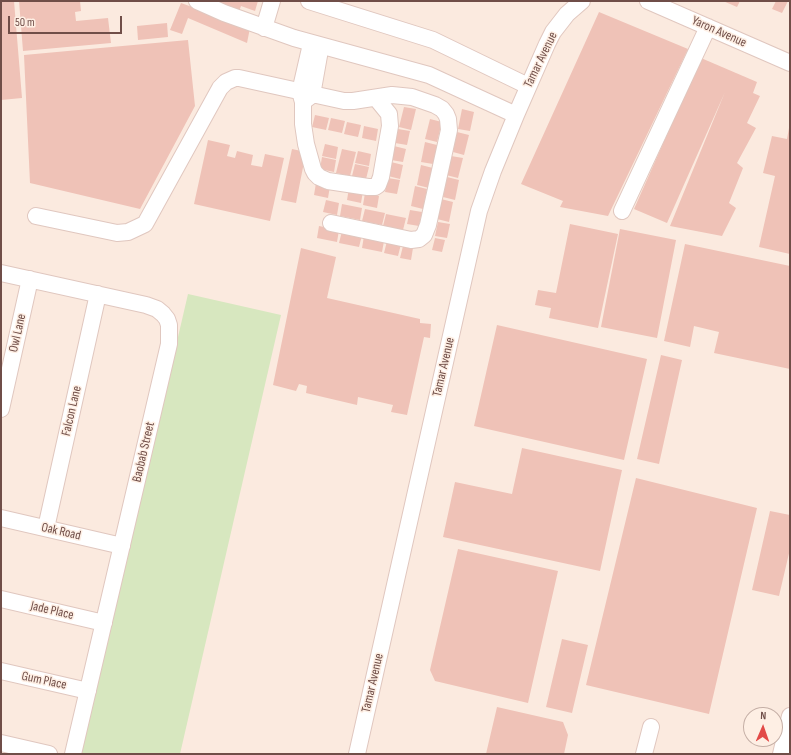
<!DOCTYPE html>
<style>
body{margin:0}
#map{position:relative;width:791px;height:755px;overflow:hidden;background:#fbeadf;font-family:"Sofia Sans Condensed",sans-serif}
canvas{display:block}
.frame{position:absolute;inset:0;border:2px solid #704e48;pointer-events:none}
.north{position:absolute;left:743px;top:707px;width:40px;height:40px;box-sizing:border-box;background:#feefe4;border:1px solid #c5afa6;border-radius:50%;rotate:2deg;font-size:11px;font-weight:700;line-height:16px;text-align:center;color:#704e48}
.north::after{content:'';display:block;margin:auto;width:14px;height:18px;background:#e24a47;clip-path:polygon(50% 0,100% 100%,50% 72%,0 100%)}
.scale{position:absolute;left:8px;top:16px;width:114px;height:18px;box-sizing:border-box;border:2px solid #704e48;border-top:0;padding-left:5px;font-size:12px;line-height:14px;white-space:nowrap;color:#704e48;-webkit-text-stroke:3px #feefe4;paint-order:stroke}
</style>
<div id="map">
<canvas width="791" height="755"></canvas>
<div class="frame"></div>
<div class="north">N</div>
<div class="scale">50 m</div>
</div>
<script>
const c = document.querySelector('canvas').getContext('2d');
c.lineJoin = 'round';
function fillPath(path, color) { c.fillStyle = color; c.fill(path, 'evenodd'); }
const shape = rows => new Path2D(rows.map(r => 'M' + r).join(''));
function strokePath(path, color, width, dash) { c.strokeStyle = color; c.lineWidth = width; c.lineCap = dash ? 'butt' : 'round'; c.setLineDash(dash || []); c.stroke(path); }
function drawText(font, color, halo, rows, align = 'center') {
  c.font = font + ' "Sofia Sans Condensed",sans-serif'; c.lineWidth = 3; c.setLineDash([]); c.textBaseline = 'middle'; c.strokeStyle = halo; c.fillStyle = color; for (const [text, x, y, turn = 0] of rows) {
    c.save(); c.translate(x, y); c.rotate((+turn || 0) * Math.PI / 180); c.textAlign = isNaN(turn) ? turn : align; if (halo) c.strokeText(text, 0, 0); c.fillText(text, 0, 0); c.restore();
  }
}
const green = shape([
 [188,294,281,315,180,754,81,754]
]);
const building = shape([
 [1,1,14,1,22,98,1,100],
 [19,1,80,1,81,11,75,12,76,21,108,18,111,43,23,51],
 [221,1,258,1,255,11,241,6,238,14,219,7],
 [723,1,740,1,737,7],
 [776,1,788,1,782,13,772,9],
 [181,3,250,28,247,43,188,18,182,34,170,30],
 [599,12,688,49,608,216,560,207,563,201,521,184],
 [167,23,168,37,138,40,137,26],
 [188,40,195,106,140,209,30,183,24,55],
 [701,58,757,82,753,93,760,96,747,123,756,128,737,163,743,168,729,203,736,208,722,236,670,226,725,92,667,223,634,209],
 [404,107,416,109,411,130,399,127],
 [462,109,474,112,470,131,458,129],
 [315,115,329,118,326,130,312,127],
 [331,118,345,121,342,133,328,130],
 [430,119,442,122,437,142,425,139],
 [347,122,361,125,358,137,344,134],
 [364,126,378,129,376,141,362,138],
 [789,128,790,128,790,254,759,247,775,176,763,173,772,136,787,139],
 [398,129,410,131,407,145,395,143],
 [457,132,469,135,464,155,453,152],
 [208,140,230,145,227,156,235,158,237,151,253,155,251,165,262,167,265,154,284,158,270,221,194,204],
 [425,142,437,145,433,164,421,162],
 [325,144,338,147,336,159,322,156],
 [394,146,406,149,403,162,391,160],
 [292,149,306,152,296,203,281,200],
 [342,149,356,152,350,176,336,173],
 [358,151,371,154,369,166,355,163],
 [451,156,463,158,458,178,446,175],
 [322,157,336,160,334,172,320,169],
 [391,162,403,165,400,179,388,176],
 [355,164,369,167,366,179,352,176],
 [421,165,433,168,429,188,417,185],
 [447,177,459,180,455,200,443,197],
 [388,178,400,180,397,194,385,192],
 [316,183,330,186,328,198,314,195],
 [415,186,427,189,423,209,411,206],
 [349,188,363,191,361,203,347,200],
 [365,193,379,196,377,208,363,205],
 [441,199,453,202,449,222,437,219],
 [326,200,339,203,337,215,323,212],
 [342,204,362,208,360,220,340,216],
 [365,209,385,213,382,225,362,221],
 [410,210,422,212,419,226,407,224],
 [386,214,406,218,403,230,383,226],
 [438,222,450,224,447,238,435,236],
 [570,224,618,234,598,328,549,318,551,308,535,305,538,290,556,293],
 [319,226,339,230,337,242,317,238],
 [620,229,676,240,657,338,601,327],
 [342,231,362,235,359,247,339,243],
 [364,236,384,241,382,252,362,248],
 [435,238,445,240,442,252,432,250],
 [387,241,401,244,398,256,384,253],
 [685,244,790,266,790,369,714,353,719,332,694,326,690,347,664,341],
 [403,246,413,248,411,260,400,258],
 [301,248,336,257,327,298,420,319,420,323,431,324,430,338,424,337,407,415,391,412,393,405,358,397,357,405,306,393,307,386,299,384,296,391,273,385],
 [497,325,647,359,624,460,474,426],
 [661,355,682,360,659,464,637,459],
 [522,448,622,470,600,571,443,537,455,482,512,494],
 [636,478,757,508,709,714,586,685],
 [770,511,790,515,790,549,779,596,752,590],
 [458,549,558,571,528,703,435,681,430,670],
 [562,639,588,645,572,713,546,707],
 [497,707,563,722,568,735,564,754,486,754]
]);
const minor = shape([
 [197,1,224,13,294,38,429,75,516,115],
 [309,1,433,40,528,86],
 [648,1,790,63],
 [264,28,272,1],
 [311,44,300,92,303,102,303,124,306,144,313,169,315,173,319,177,328,181,368,187,375,187,378,185,381,177,390,126,389,114,376,98],
 [304,101,312,95,320,50],
 [622,211,708,27],
 [36,216,117,233,128,232,145,224,220,88,226,82,235,78,239,78,344,101,353,101,392,95,412,97,435,105,442,109,446,114,448,119,449,130,428,225,424,235,419,239,411,240,331,223],
 [1,273,146,305,157,309,163,314,167,319,169,325,169,344,73,754],
 [1,409,30,279],
 [1,518,122,546],
 [46,528,98,294],
 [1,599,104,623],
 [1,671,88,691],
 [1,743,49,754],
 [357,754,479,211,493,171,516,115,547,44,553,32,567,14,582,1],
 [644,754,651,727],
 [781,754,790,716]
]);
const streetNames = [
 ["Yaron Avenue",719,32,24],
 ["Tamar Avenue",541,60,-64],
 ["Owl Lane",18,333,-77],
 ["Tamar Avenue",444,367,-77],
 ["Falcon Lane",72,411,-77],
 ["Baobab Street",144,452,-77],
 ["Oak Road",61,532,13],
 ["Jade Place",52,611,13],
 ["Gum Place",44,681,12],
 ["Tamar Avenue",373,683,-77]
];
fillPath(green, '#d7e7bf');
fillPath(building, '#efc2b7');
strokePath(minor, '#e0c7bf', 18);
strokePath(minor, '#fff', 16);
drawText('13px', '#704e48', '#feefe4', streetNames);
</script>
